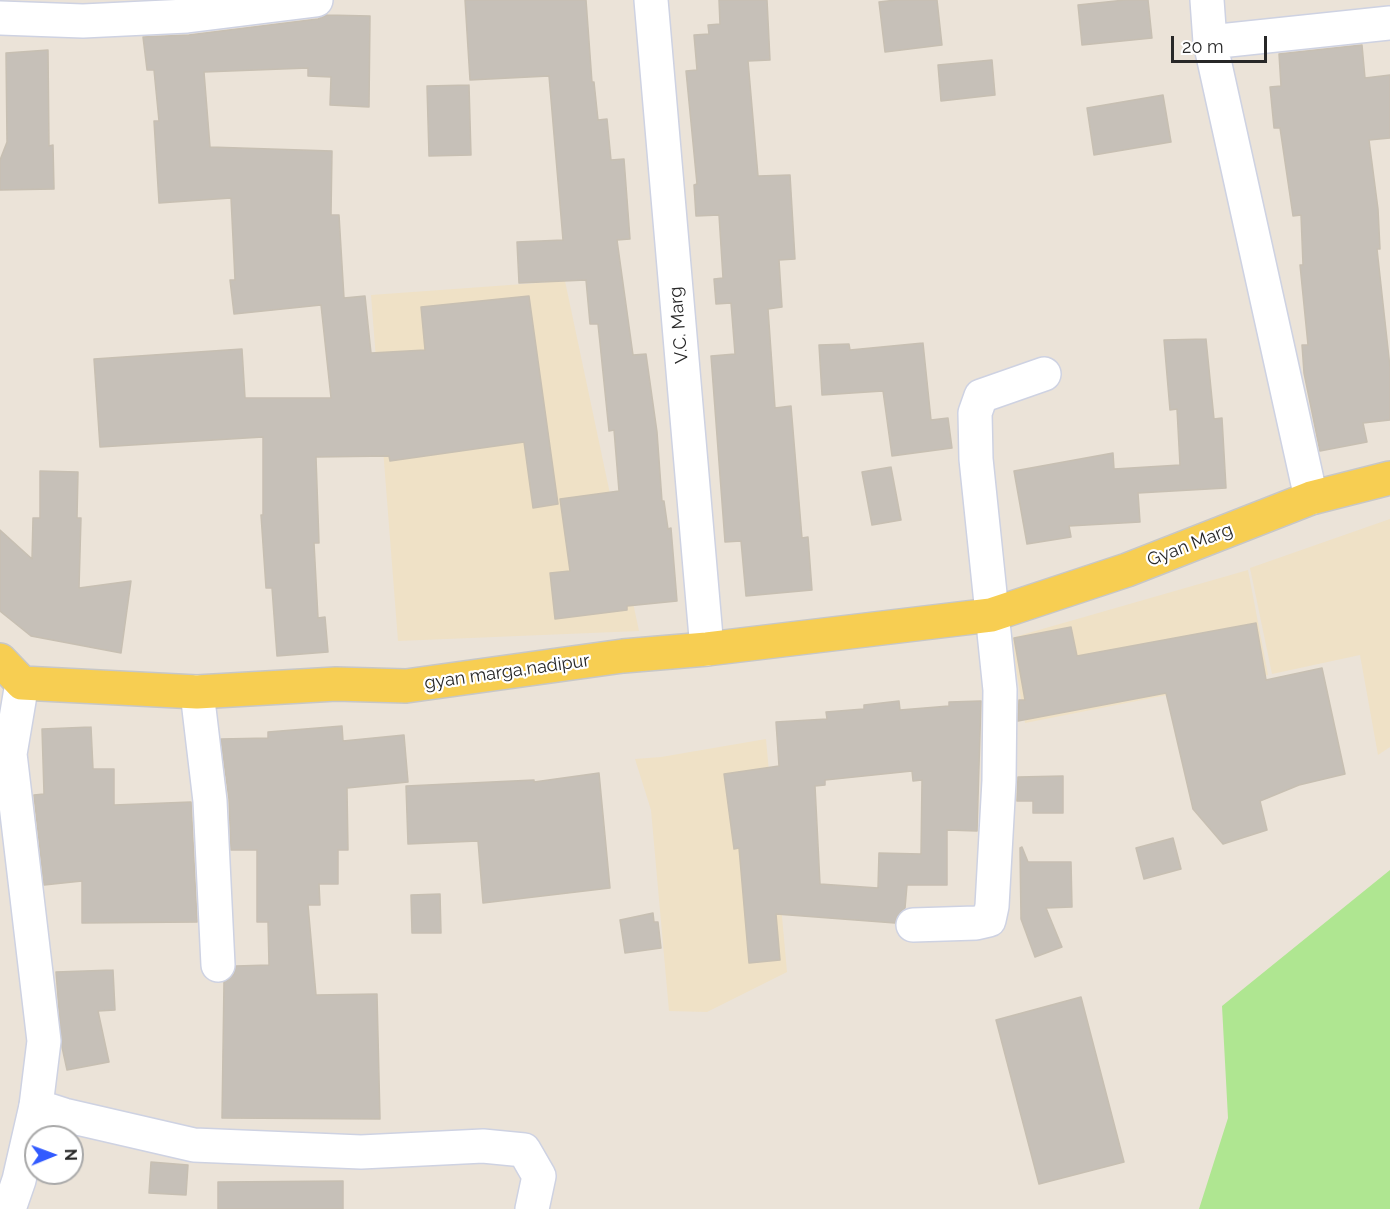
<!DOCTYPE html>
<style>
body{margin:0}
#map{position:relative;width:1390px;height:1209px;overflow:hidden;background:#ebe3d8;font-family:Raleway,sans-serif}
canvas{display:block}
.north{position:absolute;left:24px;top:1125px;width:60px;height:60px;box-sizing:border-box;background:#fff;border:2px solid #a9a9a9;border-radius:50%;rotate:89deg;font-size:16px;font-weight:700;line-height:24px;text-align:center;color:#282828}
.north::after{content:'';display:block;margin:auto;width:21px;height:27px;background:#325bff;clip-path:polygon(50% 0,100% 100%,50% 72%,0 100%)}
.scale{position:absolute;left:1171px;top:36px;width:96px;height:27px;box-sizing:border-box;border:3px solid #282828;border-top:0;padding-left:8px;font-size:18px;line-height:21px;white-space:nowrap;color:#282828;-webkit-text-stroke:4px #fff;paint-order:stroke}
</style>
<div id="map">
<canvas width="1390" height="1209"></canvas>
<div class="north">N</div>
<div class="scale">20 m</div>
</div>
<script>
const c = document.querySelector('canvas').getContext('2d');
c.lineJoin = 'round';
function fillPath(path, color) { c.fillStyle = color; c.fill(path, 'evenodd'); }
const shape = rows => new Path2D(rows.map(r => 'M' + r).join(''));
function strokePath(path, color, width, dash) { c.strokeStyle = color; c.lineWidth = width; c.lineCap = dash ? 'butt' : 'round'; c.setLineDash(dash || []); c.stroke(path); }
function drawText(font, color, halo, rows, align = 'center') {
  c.font = font + ' Raleway,sans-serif'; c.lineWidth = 4.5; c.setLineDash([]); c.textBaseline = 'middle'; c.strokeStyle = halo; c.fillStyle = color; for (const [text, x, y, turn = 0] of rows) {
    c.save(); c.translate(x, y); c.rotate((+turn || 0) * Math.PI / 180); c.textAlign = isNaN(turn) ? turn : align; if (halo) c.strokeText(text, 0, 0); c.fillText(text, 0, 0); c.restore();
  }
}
const education = shape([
 [565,281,639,631,398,641,371,295],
 [1390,519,1390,747,1378,755,1360,655,1272,674,1250,568],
 [1248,570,1268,675,1025,723,1011,638],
 [766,739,787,972,707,1012,669,1011,651,810,635,759,661,757]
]);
const green = shape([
 [1390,870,1390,1209,1199,1209,1228,1118,1222,1006]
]);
const building = shape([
 [465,0,586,0,592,82,594,82,598,120,607,119,611,160,624,159,630,239,617,240,633,355,646,354,657,432,662,501,664,501,668,529,671,528,677,601,627,606,627,610,555,619,550,573,570,571,560,499,619,491,614,430,609,431,598,324,590,324,586,280,519,283,517,242,563,240,549,76,470,80,465,0],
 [719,0,767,0,770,60,748,61,758,176,790,175,795,259,779,260,782,307,768,309,775,408,791,406,802,538,808,537,812,590,746,596,741,541,725,542,711,356,735,354,731,303,716,304,714,279,723,278,719,215,696,216,694,185,697,184,686,71,697,70,694,35,709,34,708,25,720,24,719,0],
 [896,0,937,0,942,45,885,52,879,2,896,0],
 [1125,0,1148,0,1152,38,1082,45,1078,5,1125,0],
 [327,15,370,16,369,107,330,105,331,77,308,76,308,68,204,72,210,147,332,151,331,215,339,215,344,298,365,296,371,353,425,350,421,307,529,296,558,504,533,508,524,442,390,461,389,456,316,457,319,543,314,543,318,618,325,617,328,652,277,656,272,588,266,588,261,515,263,515,263,437,100,447,94,359,242,349,245,398,331,398,321,305,234,314,230,280,235,280,231,198,159,203,154,121,159,121,154,70,147,70,143,37,189,35,318,19,327,15],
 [1362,45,1365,78,1390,75,1390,138,1369,140,1378,209,1380,249,1377,249,1390,367,1390,420,1363,423,1367,442,1320,451,1304,373,1302,345,1308,345,1300,265,1303,265,1301,215,1293,216,1280,128,1274,128,1270,87,1281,86,1279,54,1362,45],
 [48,50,49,146,53,145,54,189,0,190,0,160,7,142,6,53,48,50],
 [992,60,995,95,941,101,938,65,992,60],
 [469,85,471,155,429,156,427,86,469,85],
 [1163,95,1171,142,1094,155,1087,108,1163,95],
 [1206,339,1214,419,1222,418,1226,488,1138,493,1140,522,1069,526,1071,537,1027,544,1014,471,1113,453,1114,469,1180,465,1177,409,1170,410,1164,340,1206,339],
 [923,343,931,420,948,418,952,448,892,456,883,391,822,395,819,345,849,344,850,350,923,343],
 [891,467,901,520,872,525,862,472,891,467],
 [40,471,78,472,77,518,81,518,79,588,131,581,121,653,31,636,0,611,0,530,32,559,33,518,40,518,40,471],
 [1256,623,1266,680,1322,668,1345,774,1299,785,1260,801,1267,830,1223,844,1193,809,1166,693,1018,721,1019,700,1025,700,1014,638,1071,627,1077,656,1256,623],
 [899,701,900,710,949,706,949,702,981,701,977,831,947,830,947,885,907,885,905,908,897,916,895,923,776,914,780,960,749,963,739,848,734,849,724,774,779,766,776,722,827,719,826,712,864,709,864,705,899,701],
 [912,771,913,781,922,780,921,854,879,853,878,888,820,884,815,786,825,785,825,780,912,771],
 [342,726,343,741,404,735,408,782,347,788,348,850,338,850,338,884,319,884,320,905,308,905,316,995,377,994,380,1119,222,1118,224,982,234,974,236,966,269,965,268,922,257,922,257,850,231,850,229,799,221,739,268,738,268,732,342,726],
 [91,727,93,769,114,769,114,805,191,802,197,922,82,923,82,881,44,885,34,795,44,794,42,729,91,727],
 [599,773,610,888,483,903,478,841,408,844,406,786,534,780,534,782,599,773],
 [1063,776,1063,813,1033,813,1033,801,1017,801,1018,777,1063,776],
 [1173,838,1181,869,1144,879,1136,848,1173,838],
 [1022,847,1028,862,1071,862,1072,907,1046,908,1062,947,1035,957,1021,919,1020,848,1022,847],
 [440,894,441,933,412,933,411,895,440,894],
 [653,913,654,922,658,922,661,948,625,953,620,920,653,913],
 [113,970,115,1010,98,1011,109,1062,67,1070,62,1047,56,972,113,970],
 [1081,997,1124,1162,1039,1184,996,1020,1081,997],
 [151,1162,188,1165,186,1195,149,1193,151,1162],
 [343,1181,343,1209,218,1209,218,1182,343,1181]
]);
const minor = shape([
 [651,0,707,649],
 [1207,0,1210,42,1311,498],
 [0,18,83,21,187,16,316,0],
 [1210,42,1390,23],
 [197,692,210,801,218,965],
 [913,925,976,923,989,920,992,906,999,781,1000,690,976,459,975,413,981,396,1044,374],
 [36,1106,64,1115,194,1145,361,1152,483,1146,524,1150,539,1176,532,1209]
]);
const secondary = shape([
 [9,1209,19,1180,36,1106,44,1041,10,754,22,683]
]);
const primary = shape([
 [0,660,22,683,197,692,336,684,406,686,623,656,707,649,991,615,1127,570,1311,498,1390,478]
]);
const streetNames = [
 ["V.C. Marg",679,325,-95],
 ["Gyan Marg",1190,545,-21],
 ["gyan marga,nadipur",507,672,-8]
];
fillPath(education, '#efe1c6');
fillPath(green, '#afe691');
fillPath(building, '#c6c0b8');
strokePath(building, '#c7bfb2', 1.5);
strokePath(minor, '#ced2e2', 36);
strokePath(secondary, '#ced2e2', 36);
strokePath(primary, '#c7c7c7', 36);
strokePath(minor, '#fff', 33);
strokePath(secondary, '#fff', 33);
strokePath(primary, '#f7ce52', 33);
drawText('18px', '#282828', '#fff', streetNames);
</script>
